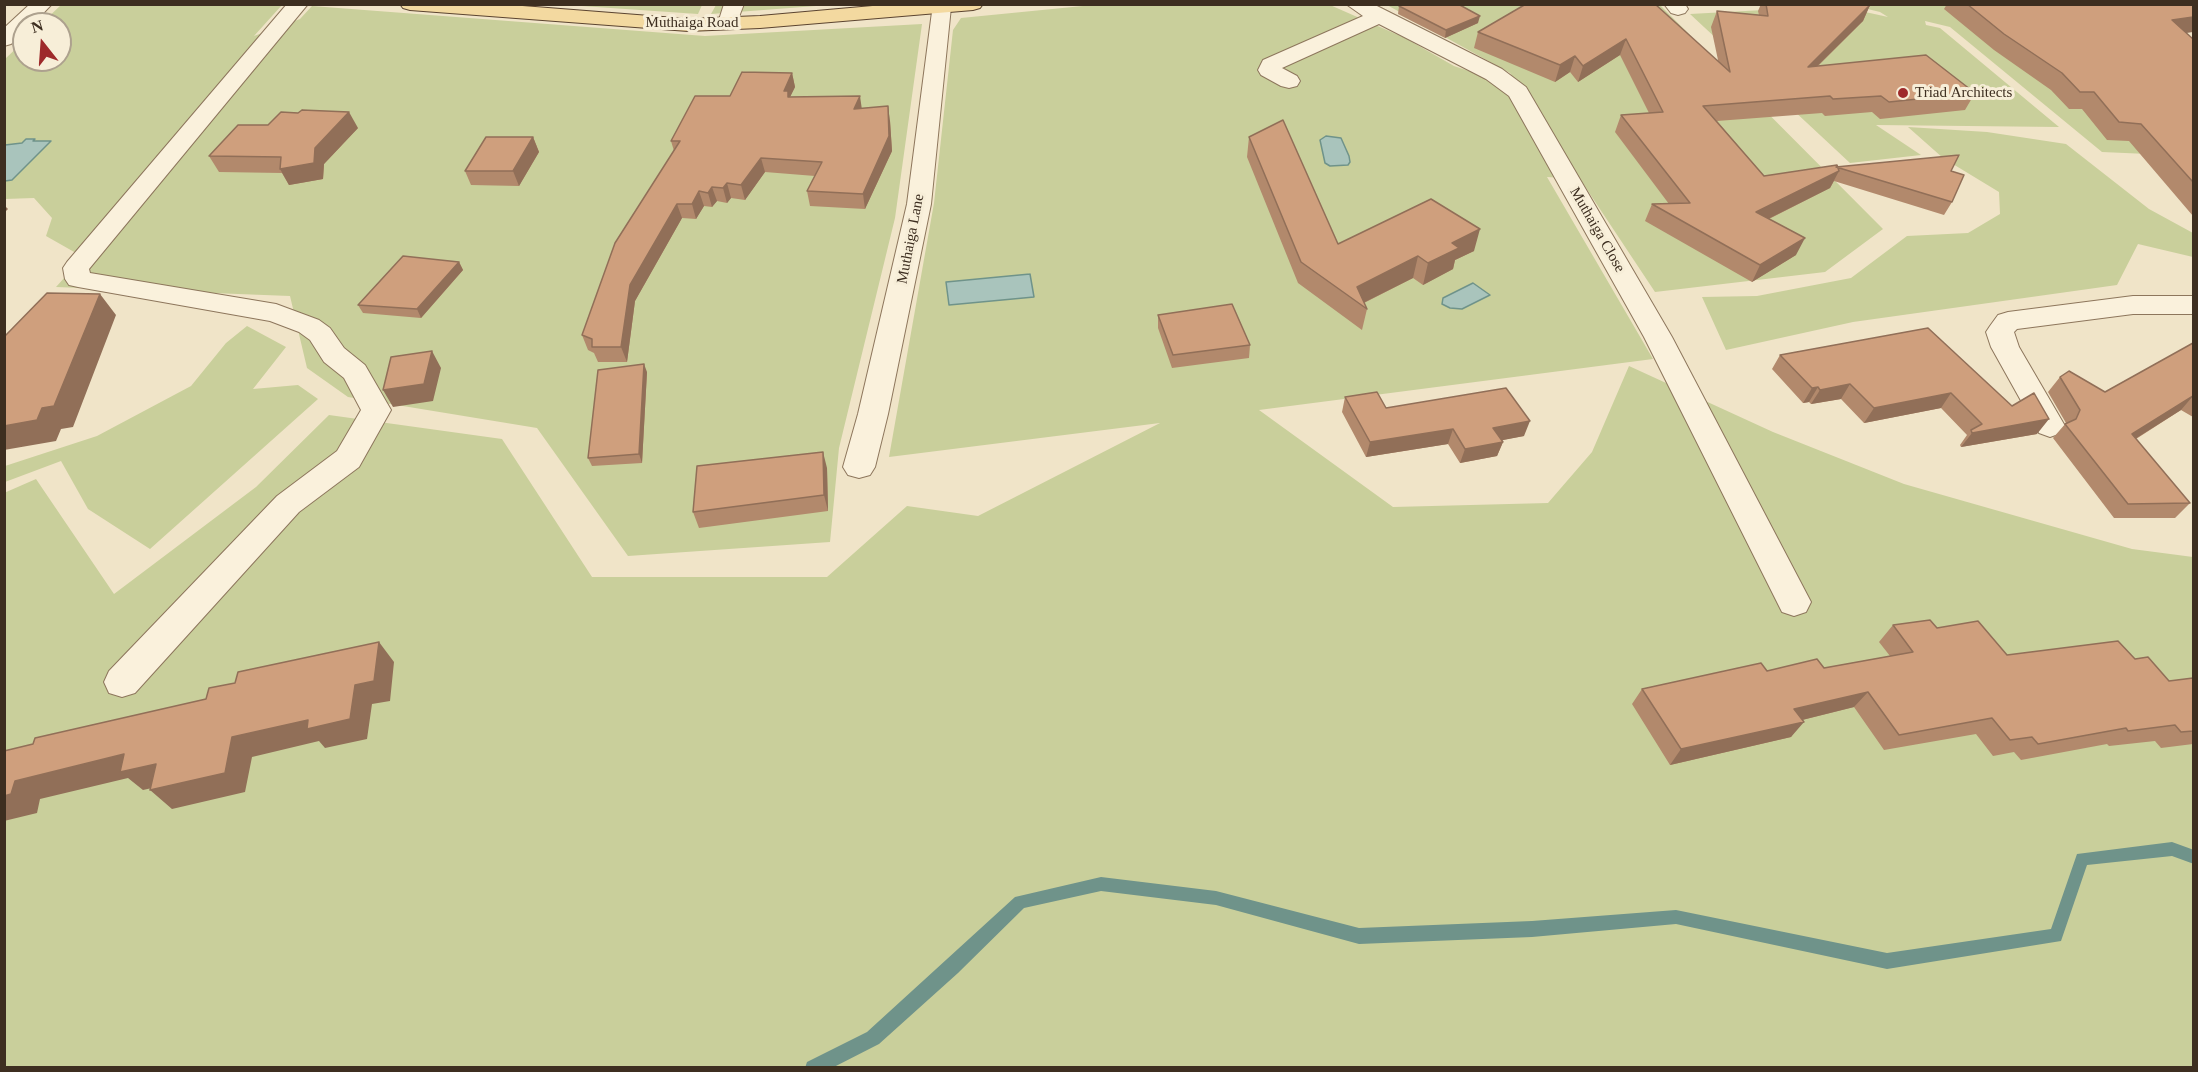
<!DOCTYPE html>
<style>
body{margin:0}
#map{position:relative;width:2198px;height:1072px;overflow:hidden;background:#f0e4c8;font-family:"Times New Roman",serif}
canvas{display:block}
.frame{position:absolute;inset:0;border:6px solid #3d2e20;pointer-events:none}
.north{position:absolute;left:12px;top:12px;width:60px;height:60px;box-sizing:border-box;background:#f7eed8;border:2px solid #ada18e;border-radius:50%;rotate:343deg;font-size:16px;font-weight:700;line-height:24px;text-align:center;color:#3d2e20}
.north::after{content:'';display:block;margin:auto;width:21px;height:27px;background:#9e2a2b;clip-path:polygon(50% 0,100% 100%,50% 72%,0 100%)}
</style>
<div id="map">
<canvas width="2198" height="1072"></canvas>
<div class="frame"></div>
<div class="north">N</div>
</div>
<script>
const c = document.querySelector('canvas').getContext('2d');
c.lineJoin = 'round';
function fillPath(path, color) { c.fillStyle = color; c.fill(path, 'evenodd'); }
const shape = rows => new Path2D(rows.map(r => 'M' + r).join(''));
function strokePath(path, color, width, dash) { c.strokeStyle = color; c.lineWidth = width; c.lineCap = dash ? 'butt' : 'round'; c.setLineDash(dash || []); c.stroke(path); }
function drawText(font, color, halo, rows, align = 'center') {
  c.font = font + ' "Times New Roman",serif'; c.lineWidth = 6; c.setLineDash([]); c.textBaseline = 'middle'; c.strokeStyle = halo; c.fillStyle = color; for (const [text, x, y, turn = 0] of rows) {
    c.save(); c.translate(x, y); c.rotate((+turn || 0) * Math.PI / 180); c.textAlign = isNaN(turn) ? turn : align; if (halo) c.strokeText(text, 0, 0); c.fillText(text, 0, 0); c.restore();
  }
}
const green = shape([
 [1103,4,1330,5,1405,38,1454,66,1520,88,1510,73,1387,5,1660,5,1883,229,1825,272,1655,292,1580,179,1547,177,1653,359,1259,410,1393,507,1548,503,1592,452,1629,366,1773,432,1904,484,2132,549,2193,557,2193,1067,5,1067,4,493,36,479,114,594,256,487,329,415,502,439,592,577,827,577,907,506,978,516,1160,423,889,457,934,203,953,30,961,18],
 [1847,4,2193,5,2129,18,2193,156,2102,152,1950,27,1925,21,1926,25,1940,28,2059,127,1876,125,1921,155,1850,163,1690,14,1838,6,1888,17,1880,12],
 [61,5,282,5,254,36,300,19,312,6,705,36,922,24,895,218,839,448,830,542,628,556,537,428,348,397,307,368,290,296,56,287,83,257,46,236,52,218,34,198,5,199,5,59,24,41,24,60,60,60,60,24,41,24],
 [567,5,702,4,702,5,698,14],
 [716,5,829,5,711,14],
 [1908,127,1987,132,2066,144,2149,209,2193,233,2193,257,2138,244,2117,285,1853,322,1726,350,1702,297,1757,296,1851,278,1907,236,1968,233,2000,214,1999,192,1943,158],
 [247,326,286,347,253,389,298,385,318,399,150,549,88,509,61,461,5,482,5,466,97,436,191,386,226,343]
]);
const water = shape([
 [1326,136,1341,138,1349,156,1350,162,1348,165,1330,166,1325,163,1320,140,1326,136],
 [26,139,35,139,33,141,51,141,12,180,5,181,5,145,22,143,26,139],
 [1030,274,1034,297,949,305,946,282,1030,274],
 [1473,283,1490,295,1462,309,1450,308,1442,304,1443,298,1473,283]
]);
const stream = shape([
 [2172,842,2194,850,2194,864,2172,856,2087,865,2061,941,1887,969,1676,924,1532,937,1359,944,1216,905,1101,891,1024,908,958,973,879,1044,832,1068,805,1068,807,1062,867,1032,1015,897,1101,877,1216,891,1359,928,1532,921,1676,910,1887,953,2051,929,2077,854,2172,842]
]);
const minor = shape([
 [30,4,52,4,33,24,24,24,24,32,11,44,4,46,4,28,30,4],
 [287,4,308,4,89,269,90,273,276,304,319,320,330,328,344,348,365,365,391,410,359,467,299,512,135,693,122,697,109,693,104,682,109,671,277,496,337,451,361,410,344,378,324,362,310,340,299,332,270,321,78,287,69,285,65,279,63,268,67,262,287,4],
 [724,4,744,4,735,27,728,29,721,27,718,23,724,4],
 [933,4,949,4,951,7,931,204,888,414,875,467,870,475,859,478,848,475,843,467,858,414,907,204,933,4],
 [1346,4,1373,4,1502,69,1526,87,1672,337,1811,602,1806,612,1794,616,1782,612,1644,337,1509,96,1486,79,1379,24,1282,68,1297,76,1300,81,1297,86,1289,88,1281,86,1261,75,1258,70,1263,60,1363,16,1346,4],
 [1664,4,1685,4,1688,9,1685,13,1678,15,1671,13,1664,4],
 [2133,296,2194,296,2194,314,2133,314,2017,329,2014,332,2019,347,2065,426,2061,433,2050,437,2039,433,1991,347,1986,332,1990,326,1998,315,2008,312,2133,296]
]);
const major = shape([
 [400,4,497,4,688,19,760,16,895,4,983,4,980,8,973,10,760,28,688,31,410,10,403,8,400,4]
]);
const wall = shape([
 [1526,4,1718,60,1711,27,1717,11,1759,15,1758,11,1761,4,1870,5,1863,21,1818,66,1975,93,1965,110,1880,119,1872,112,1825,116,1822,113,1717,121,1764,176,1838,167,1951,171,1952,202,1944,215,1834,181,1830,188,1769,219,1796,255,1752,282,1645,221,1652,204,1669,204,1615,132,1621,115,1649,113,1620,55,1578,82,1570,72,1555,82,1474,48,1478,32],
 [1947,4,2193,4,2186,33,2193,39,2193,216,2129,141,2107,140,2082,109,2069,109,2051,90,1994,50,1944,9],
 [1399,6,1478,23,1445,38,1398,14],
 [792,73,795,87,790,97,862,109,890,121,892,151,865,209,810,206,807,191,815,176,765,172,745,200,731,198,727,203,717,201,712,207,704,206,696,219,682,218,635,301,627,362,598,362,594,353,588,350,582,335,674,151,671,141,730,96],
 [268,125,358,128,324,164,323,179,289,185,282,173,219,172,209,156],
 [533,137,539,152,519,186,471,185,465,171],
 [1249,137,1338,244,1474,251,1455,260,1453,269,1423,285,1413,278,1364,303,1367,309,1362,330,1298,283,1247,157],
 [459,262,463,270,421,318,363,313,358,305],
 [1158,315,1250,345,1249,358,1172,368,1158,328],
 [1928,328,2037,434,1961,447,1960,445,1967,435,1941,408,1864,423,1841,399,1811,404,1809,402,1803,403,1772,369,1780,355],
 [2193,343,2193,417,2181,410,2136,439,2190,503,2175,518,2114,518,2053,438,2066,423,2048,392,2060,377,2105,392],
 [647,372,642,463,592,466,588,458],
 [1345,397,1386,408,1524,436,1502,440,1503,442,1497,456,1460,463,1448,444,1366,457,1342,412],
 [827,468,828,511,699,528,693,512],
 [1893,625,1937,628,2007,655,2135,659,2169,681,2193,678,2193,744,2161,748,2155,741,2109,746,2107,744,2021,760,2014,752,1993,756,1976,734,1884,750,1854,707,1802,720,1791,737,1670,765,1632,704,1642,689,1767,671,1824,668,1890,656,1879,642]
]);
const shadedWall = shape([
 [1870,5,1863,21,1800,83,1808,67],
 [1480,16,1478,23,1445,38,1446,30],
 [2193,17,2193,32,2160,37,2172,20],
 [1626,39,1620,55,1578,82,1583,66],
 [1575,56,1570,72,1555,82,1560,65],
 [792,73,795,87,789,99,784,91],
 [860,96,862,110,854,109],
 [888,106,890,121,892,151,865,209,863,194],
 [349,112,358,128,324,164,323,179,289,185,280,169,315,148],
 [533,137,539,152,519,186,513,171],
 [761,158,765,172,745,200,741,185],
 [1839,171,1830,188,1748,229,1756,212],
 [727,183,731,198,727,203,723,188],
 [712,187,717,201,712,207,708,193],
 [699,191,704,206,696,219,692,204],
 [677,204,682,218,635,301,627,362,621,347,630,285],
 [4,205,8,209,4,213],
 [1480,229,1474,251,1455,260,1453,269,1423,285,1428,263,1452,243],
 [1805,238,1796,255,1752,282,1760,265],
 [1418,256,1413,278,1361,304,1357,287],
 [459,262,463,270,421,318,417,309],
 [100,294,116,315,73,427,61,429,56,441,4,450,4,426,42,408],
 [432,351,441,368,433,401,393,407,383,390],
 [644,364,647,372,642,463,639,454],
 [1850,384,1841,399,1811,404,1820,390],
 [1818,387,1809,402,1803,403,1812,388],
 [1951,393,1941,408,1864,423,1874,408],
 [2193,396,2181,410,2119,449,2132,434],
 [2049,419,2037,434,1961,447,1972,433],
 [1530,421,1524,436,1488,443,1493,428],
 [1453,429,1448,444,1366,457,1370,442],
 [1503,442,1497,456,1460,463,1465,449],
 [823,452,827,468,828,511,824,495],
 [379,642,394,662,390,701,372,704,367,739,325,748,319,741,252,757,245,792,172,809,150,790,232,737,355,685],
 [1868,692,1854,707,1782,725,1794,709],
 [1804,722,1791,737,1670,765,1681,749],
 [124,754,156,764,179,782,143,790,128,778,40,799,37,813,4,821,4,796,15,781]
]);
const building = shape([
 [1404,4,1458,4,1480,16,1446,30,1399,6,1404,4],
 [1526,4,1655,4,1730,72,1717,11,1768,16,1766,4,1868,4,1870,5,1808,67,1926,55,1975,93,1889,102,1881,96,1833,99,1830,96,1703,106,1764,176,1837,165,1839,171,1756,212,1805,238,1760,265,1652,204,1690,203,1621,115,1663,112,1626,39,1583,66,1575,56,1560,65,1478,32,1526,4],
 [1967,4,2193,4,2193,17,2172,20,2193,39,2193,182,2141,124,2119,122,2094,92,2080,92,2062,73,2004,34,1967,4],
 [742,72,792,73,784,91,788,91,788,97,860,96,854,109,888,106,889,136,863,194,807,191,822,162,761,158,741,185,727,183,723,188,712,187,708,193,699,191,692,204,677,204,630,285,621,347,592,347,592,339,582,335,615,243,680,141,671,141,695,96,730,96,742,72],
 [302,110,349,112,315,148,314,163,280,169,281,157,209,156,238,125,268,125,281,112,298,113,302,110],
 [1283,120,1338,244,1431,199,1480,229,1452,243,1459,248,1428,263,1418,256,1357,287,1367,309,1301,262,1249,137,1283,120],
 [486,137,533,137,513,171,465,171,486,137],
 [1959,155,1951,171,1964,175,1952,202,1836,167,1959,155],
 [403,256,459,262,417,309,358,305,403,256],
 [47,293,100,294,54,406,42,408,37,420,4,426,4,337,47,293],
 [1232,304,1250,345,1173,355,1158,315,1232,304],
 [1928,328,2012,406,2034,393,2049,419,1972,433,1971,430,1982,424,1951,393,1874,408,1850,384,1820,390,1818,387,1812,388,1780,355,1928,328],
 [2193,343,2193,396,2132,434,2190,503,2128,504,2065,424,2076,419,2080,410,2060,377,2069,371,2105,392,2193,343],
 [432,351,424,384,383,390,391,357,432,351],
 [644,364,639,454,588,458,598,370,644,364],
 [1506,388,1530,421,1493,428,1503,442,1465,449,1453,429,1370,442,1345,397,1377,392,1386,408,1506,388],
 [823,452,824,495,693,512,697,466,823,452],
 [1930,620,1937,628,1978,621,2007,655,2118,641,2135,659,2148,657,2169,681,2193,678,2193,731,2181,732,2175,725,2128,731,2126,728,2038,744,2032,737,2010,740,1992,718,1899,735,1868,692,1794,709,1804,722,1681,749,1642,689,1761,663,1767,671,1817,659,1824,668,1913,652,1893,625,1930,620],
 [379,642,374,681,355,685,350,719,307,729,308,720,232,737,225,773,150,790,156,764,120,772,124,754,15,781,11,794,4,796,4,751,33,744,35,738,206,699,209,688,235,683,238,672,379,642]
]);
const markers = [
 [1903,93,6,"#9e2a2b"]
];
const farStreetnames = [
 ["Muthaiga Road",692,23],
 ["Muthaiga Close",1597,230,60],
 ["Muthaiga Lane",911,239,-79]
];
const farPoinames = [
 ["Triad Architects",1915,93]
];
fillPath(green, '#c9cf9b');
fillPath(water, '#a9c4bc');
strokePath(water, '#6f938a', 1.5);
fillPath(stream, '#6f938a');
strokePath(minor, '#8d765c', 2);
strokePath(major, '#5b4430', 2);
fillPath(minor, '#faf1dc');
fillPath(major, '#f3d9a0');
fillPath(wall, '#b2896c');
fillPath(shadedWall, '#916f58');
fillPath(building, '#cf9f7d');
strokePath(building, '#916f58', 1.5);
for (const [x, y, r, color] of markers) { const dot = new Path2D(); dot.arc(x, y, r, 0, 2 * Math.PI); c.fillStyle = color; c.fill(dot); strokePath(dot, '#f7eed8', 2); }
drawText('15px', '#3d2e20', '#f7eed8', farStreetnames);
drawText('15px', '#3d2e20', '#f7eed8', farPoinames, 'left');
</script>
